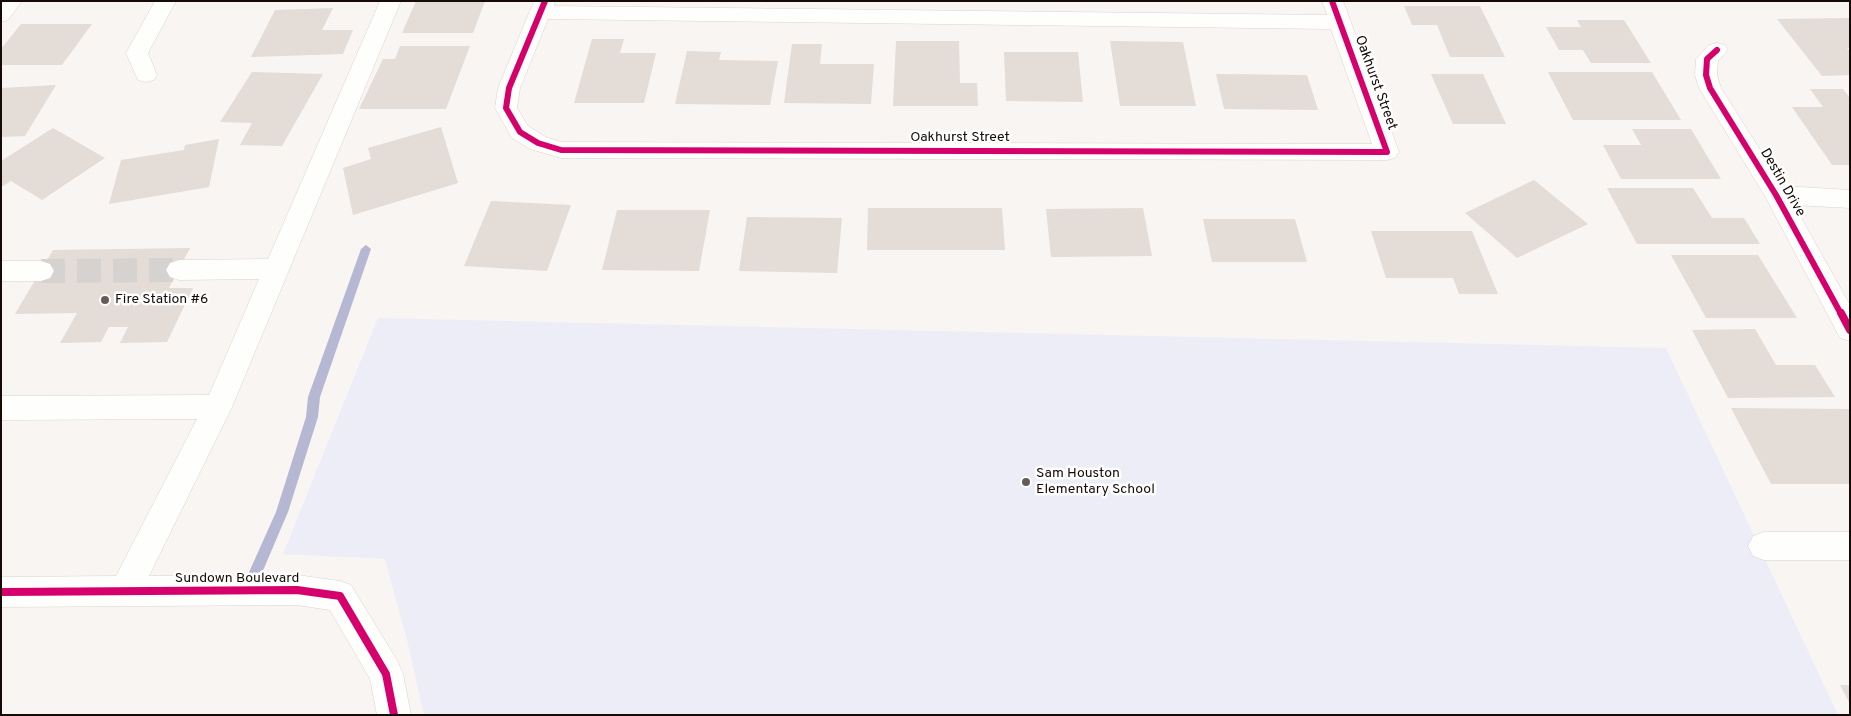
<!DOCTYPE html>
<style>
body{margin:0}
#map{position:relative;width:1851px;height:716px;overflow:hidden;background:#f8f5f3;font-family:Overpass,sans-serif}
canvas{display:block}
.frame{position:absolute;inset:0;border:2px solid #150a05;pointer-events:none}
</style>
<div id="map">
<canvas width="1851" height="716"></canvas>
<div class="frame"></div>
</div>
<script>
const c = document.querySelector('canvas').getContext('2d');
c.lineJoin = 'round';
function fillPath(path, color) { c.fillStyle = color; c.fill(path, 'evenodd'); }
const shape = rows => new Path2D(rows.map(r => 'M' + r).join(''));
function strokePath(path, color, width, dash) { c.strokeStyle = color; c.lineWidth = width; c.lineCap = dash ? 'butt' : 'round'; c.setLineDash(dash || []); c.stroke(path); }
function drawText(font, color, halo, rows, align = 'center') {
  c.font = font + ' Overpass,sans-serif'; c.lineWidth = 5; c.setLineDash([]); c.textBaseline = 'middle'; c.strokeStyle = halo; c.fillStyle = color; for (const [text, x, y, turn = 0] of rows) {
    c.save(); c.translate(x, y); c.rotate((+turn || 0) * Math.PI / 180); c.textAlign = isNaN(turn) ? turn : align; if (halo) c.strokeText(text, 0, 0); c.fillText(text, 0, 0); c.restore();
  }
}
const green = shape([
 [378,318,1666,348,1838,715,424,715,408,644,385,559,283,554]
]);
const stream = shape([
 [366,245,371,249,320,397,318,417,288,512,253,594,248,596,243,594,241,590,276,512,306,417,308,397,361,249,366,245]
]);
const building = shape([
 [416,1,485,1,473,33,402,33],
 [1404,6,1480,6,1505,57,1450,57,1437,25,1412,25],
 [333,8,322,30,353,30,343,54,251,57,275,10],
 [1850,18,1850,48,1847,48,1850,51,1850,75,1822,76,1777,19],
 [1577,20,1624,20,1651,63,1591,63,1583,50,1559,50,1546,27,1581,27],
 [21,24,92,24,62,65,1,65,1,49],
 [592,39,624,39,620,53,656,53,644,103,574,103],
 [896,41,959,41,960,83,977,83,978,106,893,106],
 [1110,41,1183,42,1196,106,1120,106],
 [792,44,822,44,820,64,874,64,871,104,784,103],
 [400,46,470,46,446,109,359,109,383,59,395,59],
 [687,51,721,52,719,60,778,61,770,105,675,104],
 [1004,52,1078,52,1083,102,1006,101],
 [252,72,323,74,282,146,240,145,252,123,220,122],
 [1548,72,1652,72,1681,120,1573,120],
 [1216,74,1307,75,1318,110,1224,109],
 [1431,74,1483,74,1506,124,1453,124],
 [56,85,25,136,1,137,1,88],
 [1810,89,1843,89,1850,98,1850,165,1832,165,1792,107,1823,107],
 [441,127,458,183,353,215,343,168,371,159,368,148],
 [53,128,105,158,42,200,11,181,1,187,1,161],
 [1632,129,1691,129,1721,179,1621,179,1603,145,1641,145],
 [219,139,209,187,109,204,121,160,184,150,185,145],
 [1534,180,1588,224,1517,258,1465,213],
 [1607,188,1693,188,1712,218,1744,218,1760,244,1637,244],
 [491,201,571,205,547,271,464,266],
 [868,208,1002,208,1005,250,867,250],
 [1143,208,1152,256,1051,257,1046,209],
 [617,210,710,210,699,271,602,270],
 [747,217,842,218,837,273,739,271],
 [1203,219,1295,219,1307,262,1212,262],
 [1371,231,1472,231,1498,294,1459,294,1453,278,1386,278],
 [190,248,169,288,193,288,167,342,120,343,128,327,109,327,101,342,60,343,77,313,15,314,53,250],
 [1671,255,1758,255,1797,318,1706,318],
 [1755,329,1776,365,1815,365,1835,397,1728,398,1692,330],
 [1731,408,1850,409,1850,484,1771,484],
 [1840,685,1850,685,1850,704]
]);
const minorTunnel = shape([
 [41,271,179,270]
]);
const minor = shape([
 [1,1,22,1,8,20,1,22,1,1],
 [155,1,176,1,148,53,157,75,154,80,146,82,138,80,126,53,155,1],
 [380,1,401,1,232,407,149,576,297,575,340,581,351,585,398,662,403,674,411,715,377,715,370,679,330,610,297,605,1,607,1,577,116,576,197,419,1,420,1,396,209,395,259,279,179,280,170,277,166,270,170,263,179,260,268,259,380,1],
 [534,1,555,1,554,6,1327,15,1322,1,1343,1,1399,152,1395,158,1387,160,561,158,530,149,512,138,495,108,498,88,534,1],
 [548,19,1331,29,1372,144,561,142,546,137,528,126,517,108,520,88,548,19],
 [1717,43,1725,45,1728,50,1718,61,1717,75,1721,88,1783,186,1850,190,1850,208,1794,205,1850,305,1850,341,1840,338,1766,198,1699,88,1695,75,1696,59,1709,45,1717,43],
 [1,261,41,261,50,264,54,271,50,278,41,281,1,281,1,261],
 [1764,532,1850,532,1850,560,1764,560,1753,556,1748,546,1753,536,1764,532]
]);
const cyclewayFar1 = shape([
 [545,1,509,88,506,108,520,132,538,143,561,150,1387,152,1332,1],
 [1717,50,1707,59,1706,75,1710,88,1776,195,1841,314]
]);
const cycleway = shape([
 [1841,313,1850,330],
 [1,592,297,590,340,596,386,674,394,715]
]);
const markers = [
 [105,300,5,"#645c58"],
 [1026,482,5,"#645c58"]
];
const streetNames = [
 ["Oakhurst Street",1375,83,70],
 ["Oakhurst Street",960,138],
 ["Destin Drive",1782,183,60],
 ["Sundown Boulevard",237,579]
];
const poiNames = [
 ["Fire Station #6",115,300],
 ["Sam Houston",1036,474],
 ["Elementary School",1036,490]
];
fillPath(green, '#ecedf7');
fillPath(stream, '#b6b8d3');
fillPath(building, '#e3dcd7');
strokePath(minorTunnel, '#d6d2cf', 24, [24, 12]);
strokePath(minor, '#dad2ce', 1);
fillPath(minor, '#fefefd');
strokePath(cyclewayFar1, '#d6006c', 6);
strokePath(cycleway, '#d6006c', 8);
for (const [x, y, r, color] of markers) { const dot = new Path2D(); dot.arc(x, y, r, 0, 2 * Math.PI); c.fillStyle = color; c.fill(dot); strokePath(dot, '#fff', 2); }
drawText('14px', '#150a05', '#fff', streetNames);
drawText('14px', '#150a05', '#fff', poiNames, 'left');
</script>
